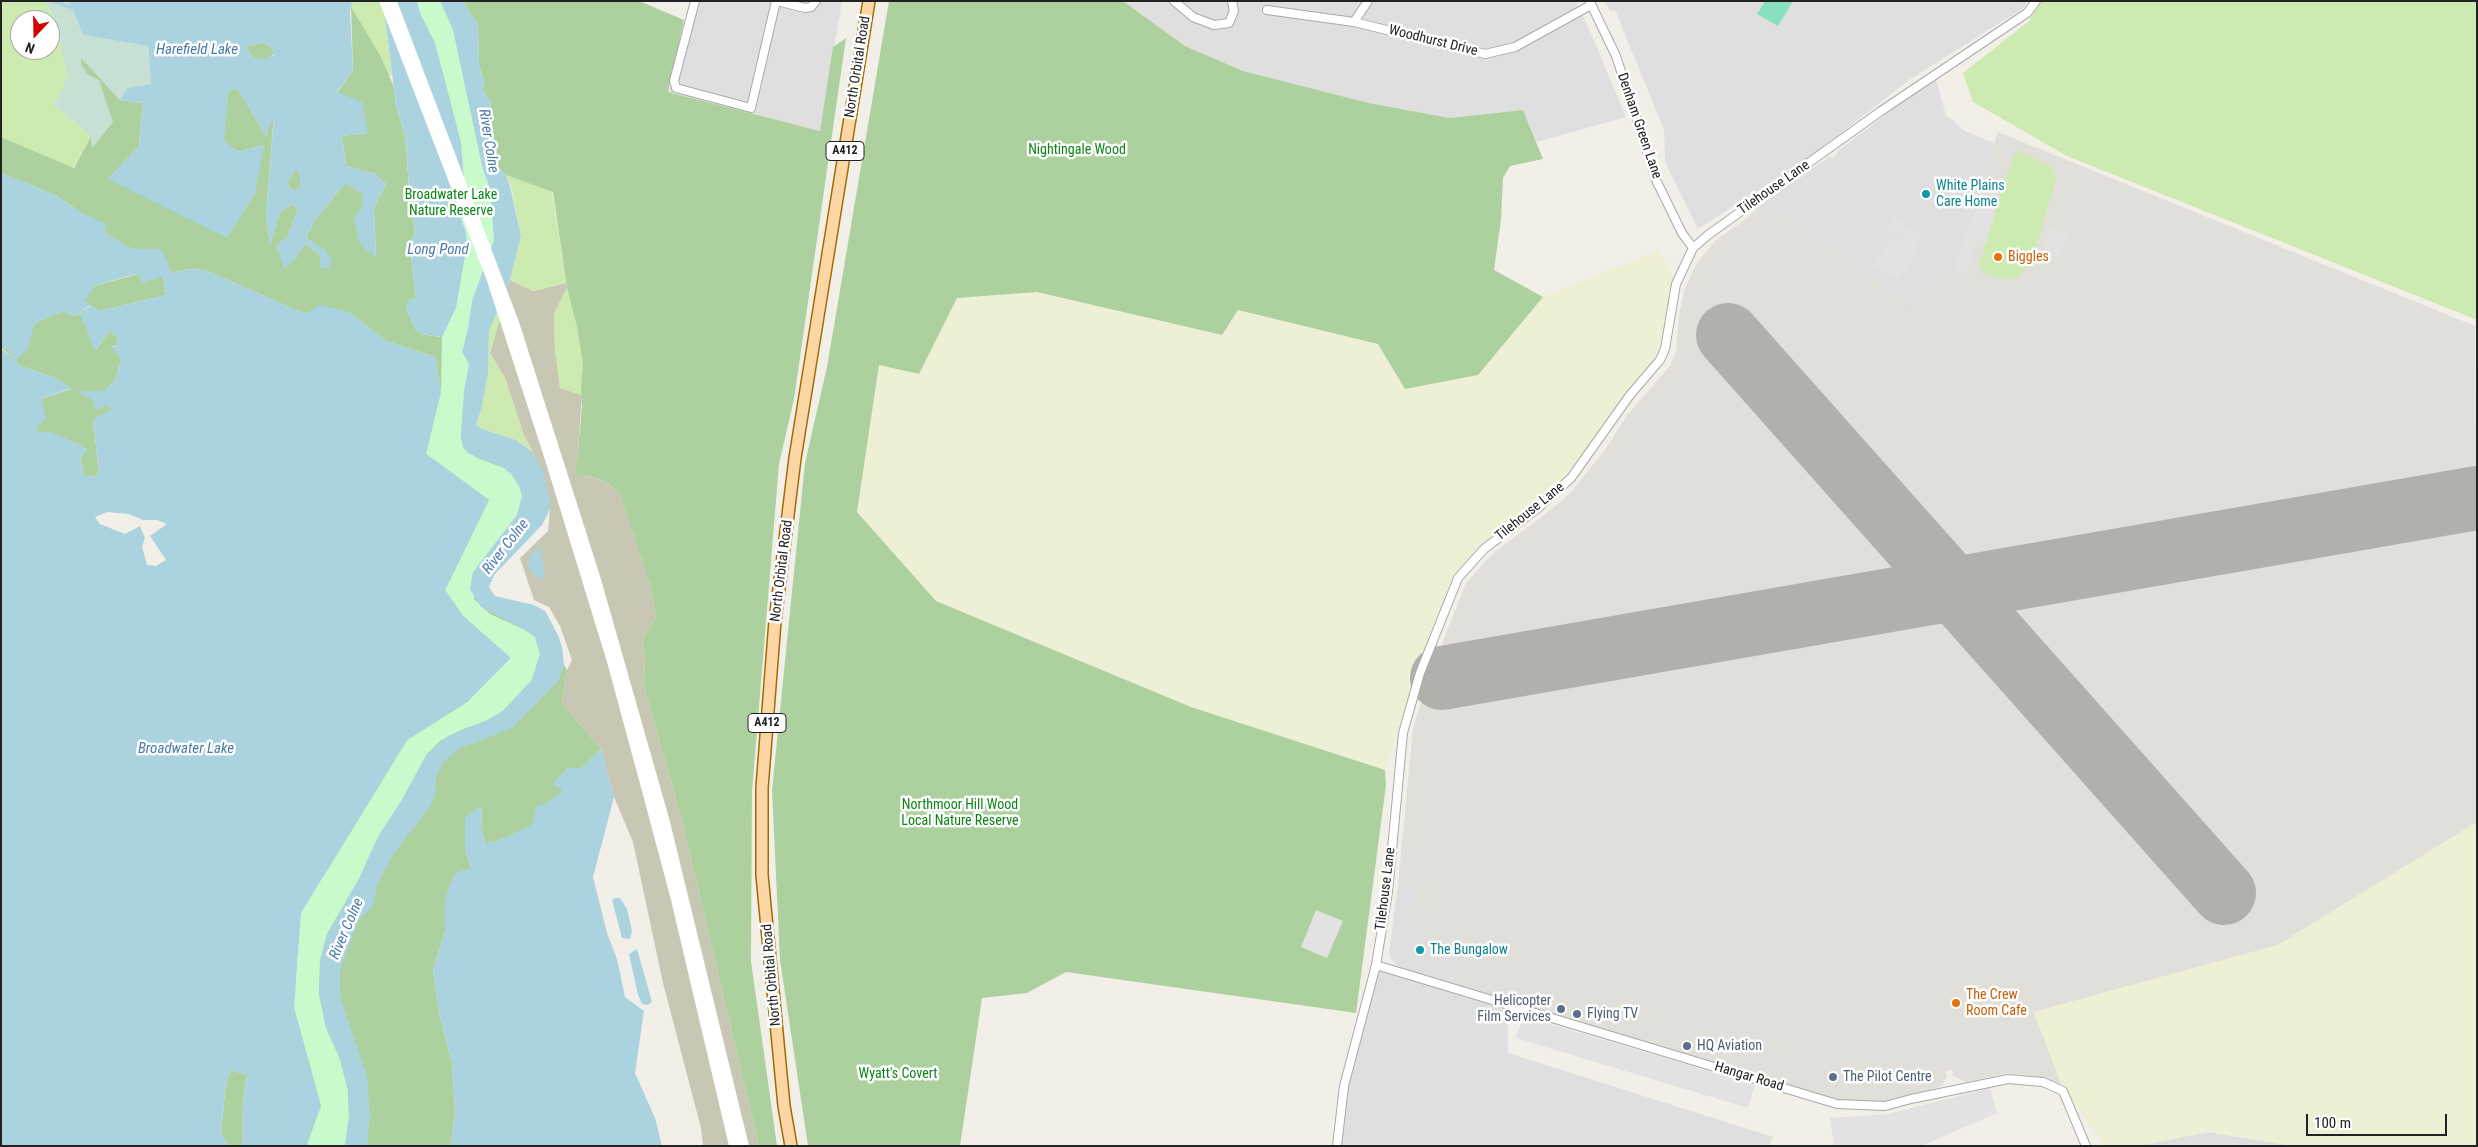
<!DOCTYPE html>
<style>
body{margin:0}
#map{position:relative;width:2478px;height:1147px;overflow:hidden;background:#f2efe9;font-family:"Roboto Condensed",sans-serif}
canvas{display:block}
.frame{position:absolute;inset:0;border:2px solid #222;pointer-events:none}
.north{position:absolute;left:10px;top:10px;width:50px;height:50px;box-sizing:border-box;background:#fff;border:1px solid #a7a7a7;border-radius:50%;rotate:201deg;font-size:14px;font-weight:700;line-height:20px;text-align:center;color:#222}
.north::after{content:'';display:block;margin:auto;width:18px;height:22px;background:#d40000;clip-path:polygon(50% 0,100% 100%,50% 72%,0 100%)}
.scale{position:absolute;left:2306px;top:1114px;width:141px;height:22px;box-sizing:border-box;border:2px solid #222;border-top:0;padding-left:6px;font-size:15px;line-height:18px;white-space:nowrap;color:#222;-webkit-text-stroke:4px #fff;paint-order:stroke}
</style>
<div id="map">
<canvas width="2478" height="1147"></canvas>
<div class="frame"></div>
<div class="north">N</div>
<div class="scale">100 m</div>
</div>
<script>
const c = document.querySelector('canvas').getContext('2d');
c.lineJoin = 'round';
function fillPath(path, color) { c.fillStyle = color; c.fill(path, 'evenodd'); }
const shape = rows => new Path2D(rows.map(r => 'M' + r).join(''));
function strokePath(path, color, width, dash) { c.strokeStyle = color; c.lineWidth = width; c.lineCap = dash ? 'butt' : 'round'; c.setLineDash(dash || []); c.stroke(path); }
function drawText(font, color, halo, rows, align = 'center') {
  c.font = font + ' "Roboto Condensed",sans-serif'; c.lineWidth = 5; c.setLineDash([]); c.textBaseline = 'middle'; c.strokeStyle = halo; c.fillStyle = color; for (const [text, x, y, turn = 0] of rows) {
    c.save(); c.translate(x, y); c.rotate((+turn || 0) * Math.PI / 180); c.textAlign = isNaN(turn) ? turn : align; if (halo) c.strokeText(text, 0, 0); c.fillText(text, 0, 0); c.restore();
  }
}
const residential = shape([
 [692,1,842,1,820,131,668,92,679,59],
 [1123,1,1576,1,1590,31,1626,117,1537,142,1523,110,1450,118,1369,103,1243,71,1185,46],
 [1604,1,2028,1,2022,9,1909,80,1806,160,1698,229,1665,162,1664,130,1615,10,1610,11],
 [1936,80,1946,115,1965,131,1994,143,1952,266,1910,309,1847,257,1761,204,1829,157,1834,158,1838,151,1922,87],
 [1398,884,1417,888,1409,924,1457,963,1451,983,1407,970,1397,965,1391,959,1389,953],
 [1379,970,1508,1010,1508,1053,1773,1137,1769,1146,1337,1146,1360,1029],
 [2208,1132,2294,1146,2137,1146]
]);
const airport = shape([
 [1998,132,2475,326,2477,822,2278,945,2034,1012,2061,1084,2036,1076,2008,1073,1966,1082,1953,1076,1952,1069,1945,1072,1947,1077,1942,1086,1890,1102,1842,1102,1451,983,1457,963,1409,924,1417,888,1398,884,1413,728,1430,674,1466,583,1492,554,1552,509,1570,493,1605,450,1627,415,1670,366,1676,351,1679,317,1684,290,1697,263,1717,239,1746,219,1761,204,1847,257,1910,308,1952,266]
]);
const construction = shape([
 [510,280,533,291,566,283,567,288,554,314,555,349,560,388,582,395,577,461,580,477,590,476,608,483,620,494,650,585,656,617,642,641,645,655,644,686,681,817,759,1146,703,1146,701,1128,663,983,633,842,614,797,601,749,562,703,567,670,572,660,560,626,549,607,534,600,520,558,548,531,550,509,533,452,524,436,505,378,490,353,496,332,499,303]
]);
const farmland = shape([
 [1658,251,1674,278,1659,356,1552,492,1476,551,1453,579,1420,663,1385,770,1191,707,936,601,857,512,879,365,919,373,957,298,1037,292,1222,335,1238,310,1378,344,1478,375,1543,297],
 [2477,822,2477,1146,2294,1146,2208,1132,2137,1146,2104,1146,2061,1084,2034,1012,2278,945]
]);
const grass = shape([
 [1,1,44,1,53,15,68,76,54,105,91,136,73,168,1,137],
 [20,20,50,20,50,50,20,50],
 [353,1,383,1,392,75,388,76,380,55,364,31,351,7],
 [2041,1,2477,1,2477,320,2067,156,1973,102,1963,73,2029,21],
 [2017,150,2051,167,2056,174,2056,180,2030,266,2014,279,2000,278,1985,274,1979,266,1999,198],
 [506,175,552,191,566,283,533,291,510,280,521,236,511,186],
 [567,288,577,327,583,365,582,395,560,388,555,349,554,314],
 [499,303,503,309,490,353,505,378,524,436,533,452,516,440,482,429,476,425,482,406,488,373,489,331]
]);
const forest = shape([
 [463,1,639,1,684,20,668,92,820,131,833,47,846,38,794,399,779,464,752,791,751,961,777,1146,759,1146,681,817,644,686,645,655,642,641,656,617,650,585,620,494,608,483,590,476,580,477,576,472,582,406,581,386,583,365,577,327,567,288,553,192,506,175,497,166,489,116,491,103,483,91,484,81,479,65,478,26],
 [889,1,1123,1,1185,46,1243,71,1369,103,1450,118,1523,110,1543,159,1510,166,1503,178,1501,219,1494,270,1543,297,1478,375,1405,389,1378,344,1238,310,1222,335,1037,292,957,298,919,374,879,365,857,512,936,601,1191,707,1385,770,1386,785,1356,1013,1066,972,1027,993,982,998,960,1146,808,1146,780,960,772,790,805,463,827,367],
 [351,7,380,55,394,87,396,105,406,139,409,190,415,232,410,247,421,334,442,337,462,407,504,468,470,581,564,665,567,670,562,703,601,749,582,768,568,768,553,784,564,790,549,802,537,807,533,825,498,841,486,844,481,829,482,806,465,849,471,868,445,899,445,931,433,970,440,1016,452,1063,455,1111,451,1146,308,1146,294,1008,441,392,435,357,386,341,350,313,305,314,205,270,190,269,171,273,161,249,132,249,105,233,80,212,57,196,1,173,1,137,74,168,91,136,93,147,87,74,81,65,81,57,120,100,143,103,139,146,108,179,259,165,264,145,238,152,223,141,228,91,237,88,266,136,274,113,266,218,270,244,280,212,292,204,298,209,288,236,276,246,296,258,305,244,320,255,321,260,325,250,306,238,315,220,345,183,362,193,362,207,376,258,374,208,386,184,375,174,346,166,342,136,367,133,337,93,353,70],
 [263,42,271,47,274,54,265,60,253,58,246,47],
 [295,171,298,171,300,175,300,188,292,191,287,181],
 [138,274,163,276,166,295,101,311,96,350,109,331,118,337,117,345,112,346,121,359,116,378,105,391,77,391,107,404,113,409,93,420,99,473,93,477,84,476,80,459,87,449,36,432,41,399,71,389,53,377,18,365,15,358,1,348,8,349,17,359,35,323,63,311,75,316,91,306,84,301,94,286],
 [231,1070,247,1075,243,1101,242,1146,228,1146,221,1133,226,1083]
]);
const wetland = shape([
 [44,1,69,1,83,35,148,46,151,84,127,88,120,100,81,58,81,65,87,74,99,80,113,122,92,148,91,136,54,105,68,76,53,15]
]);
const park = shape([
 [383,1,440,1,453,30,482,166,490,189,494,240,472,301,468,329,462,352,469,364,464,390,461,438,475,457,504,468,511,474,519,486,522,496,517,515,473,572,474,599,490,614,525,630,535,637,540,654,532,680,503,711,488,720,461,730,440,741,427,754,402,800,378,837,359,879,327,934,320,961,319,994,326,1027,340,1059,348,1090,349,1117,345,1146,308,1146,308,1141,321,1106,294,1008,301,913,407,740,467,702,510,658,463,616,445,590,489,500,426,454,441,392,442,337,421,334,414,328,406,307,409,300,416,299,410,247,415,232,409,190,406,139,396,105]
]);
const pitch = shape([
 [1765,1,1793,1,1778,26,1757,14]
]);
const parking = shape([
 [1980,191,1999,198,1986,243,1977,240,1967,273,1954,270],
 [1895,217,1924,239,1914,248,1919,253,1896,280,1873,264,1891,239,1898,244,1905,235,1898,229,1892,236,1885,230],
 [2048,227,2069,236,2058,260,2043,254,2048,237,2045,235],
 [1316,910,1343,921,1327,958,1301,947],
 [1523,1016,1755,1085,1748,1108,1516,1038],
 [1990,1088,1997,1113,1921,1146,1834,1146,1830,1118,1888,1114]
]);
const water = shape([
 [69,1,353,1,350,12,353,70,337,92,362,102,368,133,342,136,346,166,375,174,386,184,374,208,376,258,360,244,354,219,362,207,362,193,345,183,315,220,306,238,325,250,332,260,328,269,320,268,320,255,305,244,296,258,284,268,276,246,288,236,298,209,292,204,280,212,270,245,266,218,274,116,266,136,237,88,228,91,224,141,238,152,264,145,255,194,227,238,108,179,139,146,143,103,120,100,127,88,151,84,148,46,83,35],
 [263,42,271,47,274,55,265,59,253,58,246,47],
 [295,171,298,171,300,175,300,188,292,191,287,181],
 [383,1,417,1,420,13,435,43,461,142,467,217,461,219,466,232,467,245,456,308,442,337,421,334,414,328,406,307,409,300,416,299,410,247,415,232,409,190,406,139,396,105],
 [440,1,463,1,478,26,479,65,484,81,483,91,491,103,489,116,497,166,506,175,510,186,521,236,510,280,489,331,488,373,482,406,476,425,482,429,516,440,533,452,544,474,550,500,550,509,542,525,494,575,489,587,495,596,534,605,545,611,558,635,562,647,564,665,559,680,512,728,459,749,444,761,436,778,435,795,431,805,392,856,377,885,373,906,358,921,346,953,340,972,340,984,341,1000,367,1076,370,1115,367,1146,345,1146,349,1117,348,1090,340,1059,326,1028,319,994,320,961,327,934,359,879,378,837,402,800,427,754,448,736,488,720,503,711,532,680,540,654,535,637,525,630,481,607,470,589,473,572,517,515,522,496,519,486,511,474,504,468,468,453,463,447,461,438,464,390,469,364,462,352,468,329,472,301,494,240,490,189,482,166,453,30],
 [1,173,57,196,80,212,106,224,105,233,132,249,162,249,171,273,190,269,205,270,305,314,320,305,349,312,386,341,435,357,441,392,426,454,489,500,445,590,463,616,511,658,467,702,407,740,301,913,294,1008,321,1106,308,1140,308,1146,242,1146,243,1101,247,1075,231,1070,226,1083,221,1133,228,1146,1,1146,1,349,15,358,18,365,53,377,72,388,41,399,46,419,37,426,36,432,50,432,79,444,87,450,80,459,84,476,93,477,99,473,93,419,113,409,107,404,96,411,93,400,76,391,105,391,116,378,121,359,111,347,117,345,118,337,109,331,95,351,80,314,92,306,101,311,166,295,163,276,143,283,138,274,132,275,94,286,85,301,91,305,75,316,63,311,35,323,27,350,17,359,8,349,1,348],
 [107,512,129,514,143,520,157,520,167,524,150,536,166,560,156,566,147,565,142,547,145,538,140,526,125,534,100,524,95,517],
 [540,547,545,574,539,580,529,568,529,556],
 [601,749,614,797,593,877,607,933,617,959,625,997,644,1011,635,1073,655,1118,662,1146,451,1146,455,1111,452,1063,440,1016,433,970,445,931,445,899,455,873,471,868,465,849,465,817,482,806,481,829,486,844,498,841,532,825,537,806,549,802,563,790,552,784,568,768,582,768],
 [615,898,620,898,627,909,632,931,630,939,622,938,612,900],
 [637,949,652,1002,648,1005,642,1004,638,995,629,954]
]);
const pier = shape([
 [379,1,397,1,519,322,600,576,669,818,749,1146,729,1146,671,900,642,791,607,662,546,463,486,278]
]);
const stream = shape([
 [52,1,73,8]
]);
const runway = shape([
 [1728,335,2224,893],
 [1442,678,2477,498]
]);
const street = shape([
 [695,1,674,81,676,88,751,108,776,1],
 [777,1,805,8,811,7,816,1],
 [1174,1,1193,17,1214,25,1229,23,1234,11,1232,1],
 [1590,2,1616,56,1657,182,1682,233,1693,248],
 [1267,10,1354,22,1485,54,1515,47,1591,5],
 [1354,22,1368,1],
 [1376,965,1837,1104,1885,1106,1911,1099,2008,1079,2043,1082,2063,1091,2086,1146],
 [1337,1146,1344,1086,1376,965,1388,892,1403,733,1420,673,1458,578,1484,549,1538,508,1571,478,1630,395,1660,360,1665,349,1676,284,1693,248,1708,235,1881,111,2027,13,2036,1]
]);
const primary = shape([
 [791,1146,784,1106,762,875,762,788,775,621,795,458,869,1]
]);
const markers = [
 [1926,194,5,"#0f9aa8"],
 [1998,257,5,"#e8710a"],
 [1420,950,5,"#0f9aa8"],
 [1956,1003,5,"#e8710a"],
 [1561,1009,5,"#5c6f8a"],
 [1577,1014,5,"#5c6f8a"],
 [1687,1046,5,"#5c6f8a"],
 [1833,1077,5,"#5c6f8a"]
];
const shields = [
 [845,151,38],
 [767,723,38]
];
const shieldNames = [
 ["A412",845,151],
 ["A412",767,723]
];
const streetNames = [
 ["Woodhurst Drive",1433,41,14],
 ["North Orbital Road",858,67,-81],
 ["Denham Green Lane",1639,126,71],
 ["Tilehouse Lane",1774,188,-35],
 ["Tilehouse Lane",1530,512,-39],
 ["North Orbital Road",782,571,-83],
 ["Tilehouse Lane",1386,889,-83],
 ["North Orbital Road",772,975,-95],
 ["Hangar Road",1749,1077,17]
];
const parkNames = [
 ["Nightingale Wood",1077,150],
 ["Broadwater Lake",451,195],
 ["Nature Reserve",451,211],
 ["Northmoor Hill Wood",960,805],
 ["Local Nature Reserve",960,821],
 ["Wyatt's Covert",898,1074]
];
const cultureNames = [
 ["White Plains",1936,186],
 ["Care Home",1936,202],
 ["The Bungalow",1430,950]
];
const foodNames = [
 ["Biggles",2008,257],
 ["The Crew",1966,995],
 ["Room Cafe",1966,1011]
];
const serviceNames = [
 ["Helicopter",1551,1001,"right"],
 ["Film Services",1551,1017,"right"],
 ["Flying TV",1587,1014],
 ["HQ Aviation",1697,1046],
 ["The Pilot Centre",1843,1077]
];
const waterNames = [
 ["Harefield Lake",197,50],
 ["River Colne",488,141,81],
 ["Long Pond",438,250],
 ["River Colne",506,547,-52],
 ["Broadwater Lake",186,749],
 ["River Colne",347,929,-67]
];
fillPath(residential, '#e0dfdf');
fillPath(airport, '#e1dfda');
fillPath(construction, '#c7c7b4');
fillPath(farmland, '#eef0d5');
fillPath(grass, '#cdebb0');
fillPath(forest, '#add19e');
fillPath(wetland, '#c6e0d4');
fillPath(park, '#c8facc');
fillPath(pitch, '#88e0be');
fillPath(parking, '#e2e2e2');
fillPath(water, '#aad3df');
fillPath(pier, '#fff');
strokePath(stream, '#aad3df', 3);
strokePath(runway, '#b1b0ac', 64);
strokePath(street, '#a9a9a9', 10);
strokePath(primary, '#a06b00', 14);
strokePath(street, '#fff', 8);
strokePath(primary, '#fcd6a4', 11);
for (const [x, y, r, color] of markers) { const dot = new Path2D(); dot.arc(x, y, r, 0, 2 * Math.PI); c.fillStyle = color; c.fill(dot); strokePath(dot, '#fff', 2); }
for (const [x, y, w] of shields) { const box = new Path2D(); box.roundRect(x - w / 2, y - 9.5, w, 19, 4); c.fillStyle = '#fff'; c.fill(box); strokePath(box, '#222', 1); }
drawText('bold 12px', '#222', null, shieldNames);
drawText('14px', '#222', '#fff', streetNames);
drawText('14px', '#0c8416', '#fff', parkNames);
drawText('14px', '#0d838f', '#fff', cultureNames, 'left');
drawText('14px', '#c56008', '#fff', foodNames, 'left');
drawText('14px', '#4e5e75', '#fff', serviceNames, 'left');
drawText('italic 15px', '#4a7aab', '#fff', waterNames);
</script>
